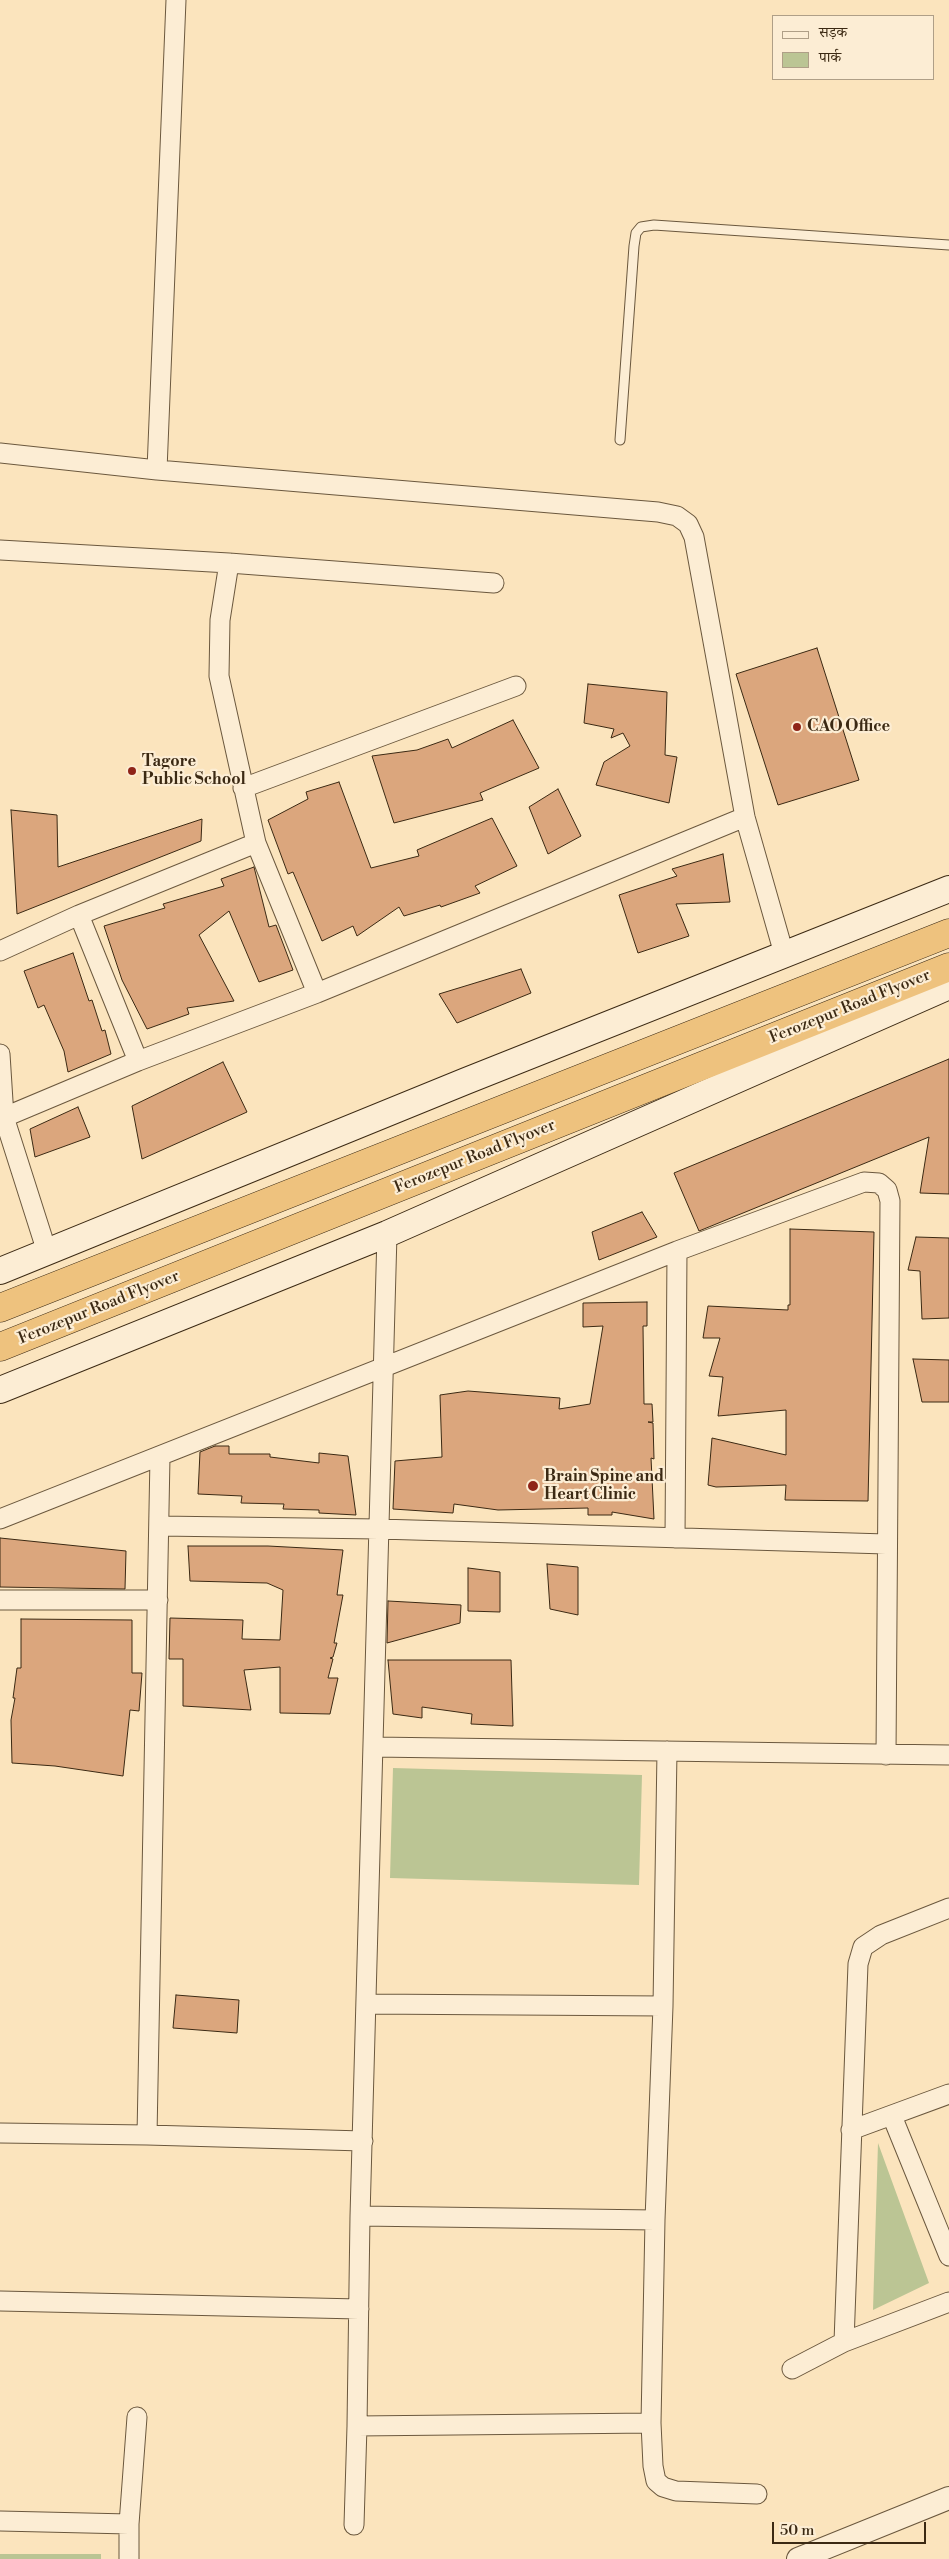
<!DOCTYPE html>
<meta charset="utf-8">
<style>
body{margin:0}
#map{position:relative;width:949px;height:2559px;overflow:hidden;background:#fbe4bd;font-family:"Libre Bodoni","Noto Serif Devanagari",serif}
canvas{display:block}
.legend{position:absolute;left:772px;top:15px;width:162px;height:65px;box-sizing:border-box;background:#fcedd4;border:1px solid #af9f87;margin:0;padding:6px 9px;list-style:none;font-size:15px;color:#3b2913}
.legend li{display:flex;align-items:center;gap:10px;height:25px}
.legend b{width:25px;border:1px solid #af9f87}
.scale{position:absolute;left:772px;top:2522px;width:154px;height:22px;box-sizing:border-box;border:2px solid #3b2913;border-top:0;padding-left:6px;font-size:15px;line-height:18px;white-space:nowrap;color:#3b2913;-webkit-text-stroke:4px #fcedd4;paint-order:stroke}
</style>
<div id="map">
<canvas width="949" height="2559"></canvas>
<ul class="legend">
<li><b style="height:6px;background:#fcedd4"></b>सड़क</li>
<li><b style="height:14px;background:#bbc594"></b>पार्क</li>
</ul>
<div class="scale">50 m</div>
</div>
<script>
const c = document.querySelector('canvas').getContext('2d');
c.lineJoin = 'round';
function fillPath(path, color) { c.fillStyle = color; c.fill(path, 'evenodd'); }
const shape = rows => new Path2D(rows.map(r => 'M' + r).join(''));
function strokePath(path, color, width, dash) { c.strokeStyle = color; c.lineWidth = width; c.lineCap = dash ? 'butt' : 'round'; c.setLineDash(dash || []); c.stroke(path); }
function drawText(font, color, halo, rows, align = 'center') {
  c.font = font + ' "Libre Bodoni",serif'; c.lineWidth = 4.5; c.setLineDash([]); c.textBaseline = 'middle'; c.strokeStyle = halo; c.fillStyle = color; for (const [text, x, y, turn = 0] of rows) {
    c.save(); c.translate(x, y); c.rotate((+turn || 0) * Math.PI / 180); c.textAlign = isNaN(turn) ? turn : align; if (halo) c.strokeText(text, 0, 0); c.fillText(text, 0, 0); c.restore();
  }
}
const green = shape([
 [393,1768,642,1775,639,1885,390,1878],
 [878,2143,929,2283,873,2310],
 [0,2554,101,2554,101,2559,0,2559]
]);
const building = shape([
 [817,648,859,780,778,805,736,674,817,648],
 [588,684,667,692,665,755,677,757,669,803,596,785,604,762,630,746,623,733,611,738,614,729,584,723,588,684],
 [513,720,539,768,480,793,483,800,394,823,372,756,417,750,448,739,452,748,513,720],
 [339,782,371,868,419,856,417,850,492,818,517,866,475,886,480,893,441,907,440,905,404,916,399,907,357,936,353,926,322,941,293,872,288,874,268,820,308,799,306,792,339,782],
 [558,789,581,836,548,854,529,807,558,789],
 [11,810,57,815,58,867,202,819,201,841,17,914,11,810],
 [723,854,730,902,676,904,689,936,638,953,619,895,677,876,672,869,723,854],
 [254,867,269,927,276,925,293,970,259,982,229,911,199,935,234,1001,187,1008,189,1014,147,1029,122,980,104,926,165,908,163,904,224,886,221,879,254,867],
 [73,953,89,1001,92,1000,102,1031,105,1030,111,1054,68,1072,64,1051,44,1005,38,1008,24,971,73,953],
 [521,969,531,993,457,1023,439,994,521,969],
 [949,1059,949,1194,920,1193,929,1137,699,1231,674,1173,949,1059],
 [223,1062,247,1112,142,1159,132,1106,223,1062],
 [78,1107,90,1137,35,1157,30,1129,78,1107],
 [642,1212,657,1237,599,1260,592,1232,642,1212],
 [790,1229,874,1232,868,1501,785,1500,786,1485,716,1487,708,1485,712,1438,786,1455,786,1410,718,1416,723,1377,709,1376,720,1338,703,1338,708,1306,788,1310,788,1305,790,1305,790,1229],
 [916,1237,949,1238,949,1318,922,1319,920,1271,908,1270,916,1237],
 [647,1302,647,1326,643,1326,644,1404,652,1404,653,1422,648,1422,653,1423,654,1459,651,1458,654,1519,612,1512,612,1515,588,1515,588,1508,498,1510,454,1504,453,1513,393,1509,395,1461,442,1457,440,1395,468,1391,560,1398,559,1409,590,1404,603,1326,583,1327,583,1303,647,1302],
 [913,1359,949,1360,949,1402,922,1402,913,1359],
 [215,1446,229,1446,229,1454,270,1454,270,1457,319,1463,319,1453,348,1456,356,1515,319,1513,319,1510,283,1509,284,1504,241,1503,242,1496,198,1494,200,1452,215,1446],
 [0,1538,126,1551,125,1589,0,1587,0,1538],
 [188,1546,268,1546,343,1550,337,1595,343,1595,334,1643,337,1643,333,1657,330,1658,333,1659,328,1678,338,1678,330,1714,280,1713,280,1667,244,1670,251,1710,183,1706,183,1659,169,1659,170,1618,243,1620,242,1639,280,1640,283,1590,267,1583,190,1581,188,1546],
 [547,1564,578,1567,578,1615,550,1609,547,1564],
 [468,1568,500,1572,500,1612,468,1611,468,1568],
 [388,1601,461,1605,460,1623,387,1643,388,1601],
 [21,1619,132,1620,132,1673,142,1673,139,1711,130,1710,123,1776,55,1766,12,1763,11,1720,15,1698,13,1698,17,1668,21,1668,21,1619],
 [388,1660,511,1660,513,1726,471,1724,472,1714,422,1707,422,1718,393,1714,388,1660],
 [176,1995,239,2000,237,2033,173,2028,176,1995]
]);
const service = shape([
 [620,440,634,246,636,233,641,227,654,225,949,245]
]);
const minor = shape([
 [0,453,157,470,658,512,677,516,688,524,694,537,745,817,784,954],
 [157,470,176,0],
 [0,550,229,563,494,583],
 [229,563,220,620,219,676,256,843],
 [243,788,516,686],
 [79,915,138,1061],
 [0,951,79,915,256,843,317,993],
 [0,1054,4,1117,47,1252],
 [0,1119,138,1061,317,993,745,817],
 [387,1234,360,2216,357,2426,651,2423],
 [0,1519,677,1251,864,1182,879,1183,887,1190,890,1201,886,1755],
 [159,1526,379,1529,886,1544],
 [675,1538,677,1251],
 [0,1600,158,1600],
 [374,1747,949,1755],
 [667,1751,663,2006,655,2220,651,2423,653,2466,656,2481,663,2487,676,2491,757,2494],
 [949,1908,881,1935,863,1947,858,1964,844,2342,949,2302],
 [367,2004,663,2006],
 [892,2116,949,2256],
 [851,2130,949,2094],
 [0,2133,147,2135,160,1457],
 [147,2135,363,2141],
 [360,2216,655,2220],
 [0,2301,359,2309],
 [792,2369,844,2342],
 [0,2521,129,2524,129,2559],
 [129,2524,137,2417],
 [354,2525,357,2426]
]);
const tertiary = shape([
 [798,2559,949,2498]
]);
const secondary = shape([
 [0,1271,466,1081,949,889],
 [0,1390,387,1234,949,986]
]);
const trunk = shape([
 [0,1308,949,933],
 [0,1347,949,967]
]);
const markers = [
 [797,727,5,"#8f2418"],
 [132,771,5,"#8f2418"],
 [533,1486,6,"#8f2418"]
];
const poiNames = [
 ["CAO Office",807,727],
 ["Tagore",142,762],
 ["Public School",142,780],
 ["Brain Spine and",544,1477],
 ["Heart Clinic",544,1495]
];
const streetNames = [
 ["Ferozepur Road Flyover",850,1007,-22],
 ["Ferozepur Road Flyover",475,1157,-22],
 ["Ferozepur Road Flyover",99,1308,-22]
];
fillPath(green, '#bbc594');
fillPath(building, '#dba67d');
strokePath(building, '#3b2913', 1);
strokePath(service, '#6b583e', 11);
strokePath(minor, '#6b583e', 21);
strokePath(tertiary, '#6b583e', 24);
strokePath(secondary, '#3b2913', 28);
strokePath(trunk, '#3b2913', 29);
strokePath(service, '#fcedd4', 9);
strokePath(minor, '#fcedd4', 19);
strokePath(tertiary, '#fcedd4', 22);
strokePath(secondary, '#fcedd4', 26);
strokePath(trunk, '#eec27e', 28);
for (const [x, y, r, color] of markers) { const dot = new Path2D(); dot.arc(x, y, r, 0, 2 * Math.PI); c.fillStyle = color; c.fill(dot); strokePath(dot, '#fcedd4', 2); }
drawText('bold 16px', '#3b2913', '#fcedd4', poiNames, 'left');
drawText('16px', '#3b2913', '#fcedd4', streetNames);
</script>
